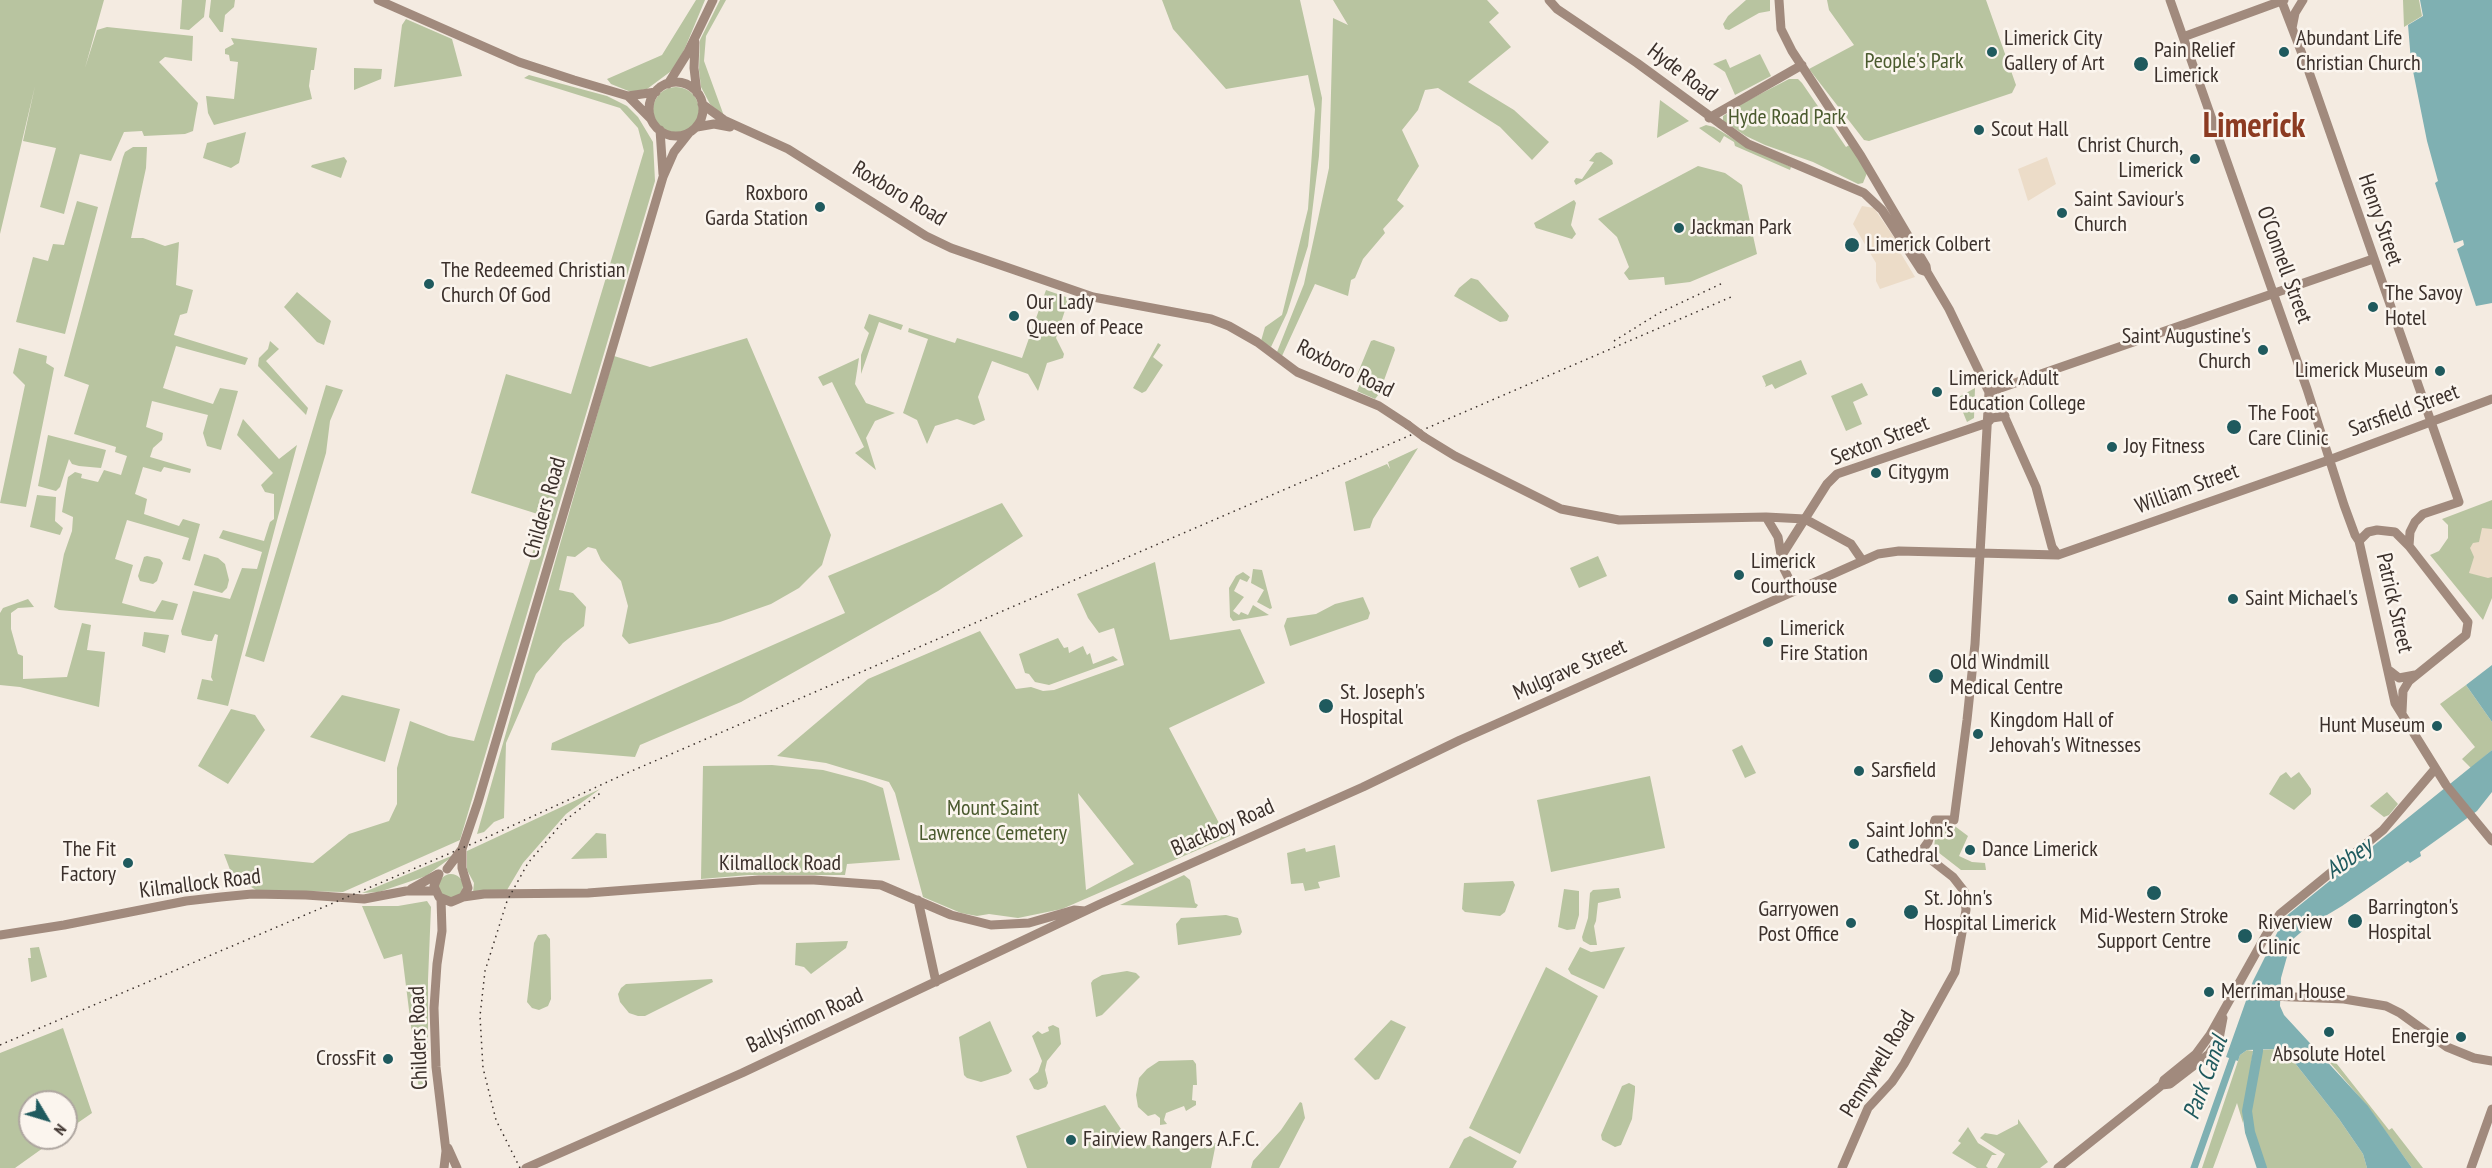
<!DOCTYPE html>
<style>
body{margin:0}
#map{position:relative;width:2492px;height:1168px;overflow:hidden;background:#f4ebe1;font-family:"PT Sans Narrow",sans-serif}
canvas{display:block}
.north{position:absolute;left:18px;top:1090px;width:60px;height:60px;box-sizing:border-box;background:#fbf5ee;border:2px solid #aea6a0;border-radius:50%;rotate:128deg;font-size:16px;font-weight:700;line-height:24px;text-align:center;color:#3b302b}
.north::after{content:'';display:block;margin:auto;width:21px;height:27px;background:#1f5a5e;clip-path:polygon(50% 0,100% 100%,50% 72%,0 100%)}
</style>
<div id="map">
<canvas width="2492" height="1168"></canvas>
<div class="north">N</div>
</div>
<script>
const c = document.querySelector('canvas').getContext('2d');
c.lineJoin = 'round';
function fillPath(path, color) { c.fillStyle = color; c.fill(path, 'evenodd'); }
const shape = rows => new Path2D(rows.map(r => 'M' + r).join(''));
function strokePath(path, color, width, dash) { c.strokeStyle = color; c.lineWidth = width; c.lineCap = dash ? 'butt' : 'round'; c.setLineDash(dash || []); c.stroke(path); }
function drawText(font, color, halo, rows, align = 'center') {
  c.font = font + ' "PT Sans Narrow",sans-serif'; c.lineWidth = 5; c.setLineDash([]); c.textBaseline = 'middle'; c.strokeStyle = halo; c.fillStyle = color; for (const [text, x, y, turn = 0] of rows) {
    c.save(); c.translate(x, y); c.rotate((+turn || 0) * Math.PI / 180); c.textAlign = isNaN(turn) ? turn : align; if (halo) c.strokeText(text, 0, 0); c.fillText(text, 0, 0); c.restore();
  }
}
const green = shape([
 [0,0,104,0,85,68,97,30,107,27,193,36,192,61,165,57,159,62,198,103,193,131,185,134,144,136,142,131,124,132,111,161,80,154,64,214,40,207,56,148,23,141,35,86,0,234],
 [182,0,206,0,204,17,189,30,180,29],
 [211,0,235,0,234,7,225,15,223,32,220,32,209,17],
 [696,0,705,0,685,48,674,69,647,89,631,92,611,84,607,79,662,55],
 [720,0,726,0,706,36,704,61,724,116,710,104,701,87,699,70,700,40],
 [1162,0,1300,0,1322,98,1319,156,1308,246,1287,313,1271,347,1261,341,1265,327,1282,315,1308,209,1315,109,1308,75,1226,89,1173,29],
 [1333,0,1487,0,1499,13,1489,22,1511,47,1468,82,1514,110,1549,142,1532,160,1500,127,1438,88,1425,90,1418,110,1402,130,1419,166,1397,200,1404,206,1383,229,1385,233,1363,259,1355,278,1351,280,1348,296,1315,284,1282,356,1277,352,1304,284,1329,168,1333,18,1348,25],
 [1746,0,1770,0,1770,11,1759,13,1729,30,1725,29,1723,24,1728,16],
 [1827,0,1986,0,2016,85,2012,93,1869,141,1864,140,1809,69,1854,45,1829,10],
 [2403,0,2419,0,2422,16,2404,27],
 [406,19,452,39,462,76,394,87,402,25],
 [231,38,317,48,314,70,311,70,309,86,312,99,214,125,208,113,206,96,234,99,238,62,230,61,229,55,225,54,225,49,234,44],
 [1760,54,1771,76,1735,95,1725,72,1713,64,1726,59,1730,68],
 [354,68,382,69,381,79,354,90],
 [529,75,607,96,627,106,638,117,653,142,655,181,460,840,343,892,256,890,232,875,224,854,313,863,349,834,389,821,397,804,397,768,410,721,449,736,474,741,544,516,471,493,506,374,571,394,644,151,638,128,620,108,524,78],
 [1789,79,1798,79,1802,83,1846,147,1851,144,1867,173,1863,183,1858,184,1813,162,1765,145,1746,136,1723,121,1723,116,1738,107,1739,105],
 '653 110a23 23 0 1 1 46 0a23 23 0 1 1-46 0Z',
 [1660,100,1689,121,1657,138],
 [1706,125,1714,127,1747,147,1791,167,1790,170,1735,146,1734,142,1724,136,1720,143,1699,128],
 [246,132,239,163,231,168,203,158,207,143],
 [133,147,147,147,146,168,131,238,143,238,165,246,179,242,176,285,193,290,187,313,180,315,174,335,248,358,245,365,176,346,163,388,213,404,220,388,238,391,221,450,207,446,203,433,208,415,152,401,146,427,163,433,162,440,153,448,150,457,191,469,190,473,164,467,161,472,143,467,135,494,147,499,144,514,179,526,183,519,200,524,190,561,182,559,189,538,127,520,115,559,133,565,122,603,155,612,162,600,178,604,173,620,59,610,54,607,64,554,72,531,73,517,62,512,68,477,75,472,82,474,81,478,98,482,104,470,121,475,127,456,115,452,116,447,74,434,89,385,64,376,123,157,125,152],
 [1601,152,1612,160,1613,164,1576,185,1574,181,1576,178,1582,179,1594,162,1589,161,1596,153],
 [344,157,347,161,341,178,311,167,312,165],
 [1698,166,1725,173,1742,185,1757,254,1690,282,1665,285,1664,277,1629,280,1624,273,1629,267,1617,237,1598,219],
 [1574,200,1576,203,1571,225,1576,234,1572,239,1536,228,1534,223],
 [77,201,98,207,65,334,16,322,33,257,48,261,53,244,64,245],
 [1471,278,1478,280,1507,313,1509,316,1507,321,1500,322,1454,296,1459,288],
 [1046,290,1069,298,1056,338,1064,354,1063,358,1047,363,1038,391,1028,374,992,361,978,397,985,420,974,425,957,419,935,426,927,444,917,420,903,413,928,339,908,332,909,328,955,343,957,338,1022,358],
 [297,292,331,321,324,345,317,342,284,307],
 [869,314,903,325,901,330,879,322,861,374,861,355,869,333,864,328],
 [747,338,831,535,822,565,799,588,771,604,720,622,629,644,622,636,628,606,621,581,601,560,596,549,588,547,575,557,567,556,559,590,573,593,586,607,584,626,563,643,536,674,506,743,504,818,494,822,484,832,477,834,614,356,650,367],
 [1374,340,1394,347,1395,350,1379,394,1375,399,1357,391,1362,379,1357,375,1371,341],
 [270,341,279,349,266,361,308,408,306,415,258,366,259,358,268,349],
 [1158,343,1161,345,1153,357,1163,365,1146,391,1142,393,1133,388],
 [19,348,47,356,46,363,54,368,26,507,0,503,25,385,13,373],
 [859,358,855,384,866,403,895,413,875,421,866,438,876,470,855,453,864,447,832,382,823,386,818,377],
 [1801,360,1807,374,1775,389,1772,384,1765,387,1766,385,1762,376],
 [1862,383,1868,395,1853,402,1862,424,1846,431,1831,396],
 [326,385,343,390,330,421,326,453,264,662,245,656],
 [1975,388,1974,418,1967,422,1957,398],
 [243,419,279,459,297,445,228,706,197,699,202,679,213,681,211,677,218,635,215,634,212,641,208,641,182,635,181,631,193,591,230,599,242,568,257,569,262,552,219,538,223,530,264,541,270,522,274,519,274,494,265,492,261,485,273,473,237,435],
 [48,435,106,450,101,468,79,466,72,464,69,459,60,487,56,491,38,486],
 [1418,448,1373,519,1370,528,1354,531,1345,482,1387,464,1390,469,1388,462],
 [37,495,56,497,55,521,63,528,60,535,30,527],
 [2492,500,2492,598,2483,620,2430,555,2439,551,2448,538,2448,525,2442,519],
 [1002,503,1023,536,938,591,741,702,640,745,635,757,551,750,552,743,845,613,828,576],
 [204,554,218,558,225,564,229,580,227,588,222,593,194,585],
 [147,556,160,559,163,563,157,581,153,584,140,581,138,576,144,557],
 [1598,556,1607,576,1579,588,1570,568],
 [1155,562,1170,640,1240,629,1265,683,1169,728,1220,825,1232,835,1062,909,1018,918,989,914,977,916,961,913,923,897,895,793,889,782,826,763,777,756,868,679,980,631,1016,689,1031,687,1043,691,1054,690,1124,665,1114,628,1099,633,1088,618,1077,594],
 [1078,793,1134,864,1086,890],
 [1253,569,1262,570,1272,608,1270,609,1257,602,1264,590,1251,583],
 [1243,572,1250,577,1247,582,1240,579,1234,591,1244,597,1233,611,1239,615,1241,612,1248,615,1253,605,1269,615,1233,621,1230,617,1229,588,1236,576],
 [1363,597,1370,613,1368,619,1290,646,1284,626,1287,618,1316,614,1335,604],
 [28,599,34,607,18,608,11,613,11,629,18,654,23,656,23,679,67,677,82,623,91,625,87,650,105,652,99,707,20,687,0,685,0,613,3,608],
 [144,632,169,635,165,653,142,646],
 [1058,638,1064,648,1068,647,1069,653,1083,646,1087,655,1090,653,1093,664,1113,656,1118,660,1049,685,1035,682,1029,674,1025,673,1019,654],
 [2466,685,2492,722,2492,750,2471,768,2462,759,2475,747,2440,704],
 [342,695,400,709,385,762,310,737],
 [231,709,255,715,265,730,228,784,198,766],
 [1742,745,1756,773,1745,778,1732,750],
 [772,765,823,770,865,781,883,788,900,860,847,864,845,875,748,875,701,879,703,766],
 [2286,772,2291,778,2299,772,2311,789,2311,794,2294,810,2269,794,2280,776],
 [1650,776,1665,848,1551,872,1537,800],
 [600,789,566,814,523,863,507,890,473,893,474,883,467,870,467,851],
 [2387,792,2398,804,2389,815,2384,817,2370,806],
 [1940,823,1952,824,1968,836,1959,856,1972,862,1985,863,1986,870,1961,870,1934,849,1936,827],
 [596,833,606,834,607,858,571,859],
 [1335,845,1340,877,1318,882,1320,888,1305,891,1303,883,1291,884,1287,853,1305,848,1306,852],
 [456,854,426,876,379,892,362,893],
 '439 886a12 12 0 1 1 24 0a12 12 0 1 1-24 0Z',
 [1184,875,1190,880,1195,903,1198,905,1196,908,1120,905],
 [1513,881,1515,885,1505,912,1500,916,1465,912,1462,909,1464,883],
 [1619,888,1621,898,1598,903,1596,921,1594,926,1597,945,1590,945,1583,941,1582,937,1588,918,1590,893,1593,890],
 [1564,889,1579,891,1579,915,1575,929,1567,930,1558,927],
 [427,901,431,907,428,980,428,1086,419,1090,402,954,384,959,362,906,398,906],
 [1226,915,1238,918,1242,932,1240,935,1178,945,1176,924,1181,918],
 [546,934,550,939,551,999,548,1006,539,1010,532,1008,527,1002,534,943,538,935],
 [848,941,846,948,811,974,804,967,795,965,796,943],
 [39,947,47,977,31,982,28,958,31,958,30,948],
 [1580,947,1591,952,1625,947,1604,989,1571,974,1568,969],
 [1546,967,1598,996,1520,1154,1469,1128],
 [1127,971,1136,973,1140,977,1102,1015,1096,1017,1091,983,1093,980,1102,975],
 [712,979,713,982,645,1016,638,1016,629,1013,620,1002,618,994,621,988,626,984],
 [1391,1020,1406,1027,1379,1079,1375,1080,1354,1059],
 [990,1021,1012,1071,1008,1074,981,1082,967,1078,964,1075,959,1037],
 [1053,1025,1059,1028,1061,1044,1047,1061,1045,1070,1048,1083,1046,1087,1038,1090,1034,1089,1029,1079,1038,1072,1042,1061,1032,1036,1038,1031,1042,1034,1049,1031,1048,1027],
 [63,1028,92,1113,66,1131,66,1102,30,1102,30,1138,57,1138,15,1168,0,1168,0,1053],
 [2276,1049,2291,1058,2339,1119,2363,1154,2367,1168,2265,1168,2255,1142,2249,1106,2262,1050],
 [2247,1050,2253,1051,2243,1123,2237,1103,2213,1168,2202,1168,2240,1055],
 [2325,1057,2333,1059,2389,1130,2392,1128,2423,1168,2412,1168,2368,1107],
 [1193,1060,1196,1064,1197,1085,1193,1085,1192,1100,1196,1101,1196,1105,1186,1111,1184,1106,1166,1113,1164,1120,1167,1124,1160,1125,1160,1118,1155,1114,1148,1116,1138,1107,1136,1095,1139,1078,1147,1069,1159,1061],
 [1629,1083,1635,1086,1635,1091,1632,1119,1621,1145,1615,1147,1602,1140,1601,1135,1622,1086],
 [1300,1102,1302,1103,1305,1118,1279,1168,1251,1168,1253,1161,1281,1130],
 [1105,1105,1121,1129,1125,1146,1216,1143,1211,1168,1027,1168,1016,1136],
 [2018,1119,2048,1162,2040,1168,1997,1168,2005,1154,1980,1138,1985,1133,1997,1135,2018,1124],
 [1968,1127,1978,1143,1997,1155,1992,1155,1986,1166,1988,1168,1977,1168,1952,1153,1961,1143,1958,1141],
 [1470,1136,1517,1161,1513,1168,1449,1168,1464,1139]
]);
const plaza = shape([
 [2047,157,2056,184,2028,201,2018,169],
 [1862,206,1874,208,1900,246,1900,252,1915,277,1880,289,1876,281,1876,263,1853,224],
 [2482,528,2492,529,2492,577,2488,578,2469,573,2474,557,2470,548,2473,543,2479,542]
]);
const water = shape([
 [2420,0,2492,0,2492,303,2476,306,2457,249,2464,245,2463,240,2454,243,2435,183,2438,181,2427,141,2411,61,2408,25,2423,16],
 [2492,665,2492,722,2466,685],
 [2492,750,2492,792,2477,811,2420,852,2421,856,2410,863,2408,861,2342,906,2307,927,2292,940,2290,946,2281,978,2280,1006,2284,1015,2368,1106,2412,1168,2367,1168,2363,1154,2339,1119,2291,1058,2276,1049,2247,1050,2240,1055,2238,1061,2226,1057,2253,981,2285,917]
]);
const canal = shape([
 [2194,1168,2235,1052]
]);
const river = shape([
 [2258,1037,2258,1051,2247,1111,2250,1132,2262,1168]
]);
const secondary = shape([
 [378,0,519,62,574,80,628,96,656,92],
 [1549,0,1557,9,1637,63,1748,144,1864,193,1882,210,1921,270,1927,272],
 [1779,0,1781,29,1792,51,1861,156,1926,266,1927,272,1949,309,1989,392,1998,402,2036,487,2052,547,2058,555],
 [2170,0,2307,389,2344,505,2355,535,2359,541,2395,703,2446,785,2492,841],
 [2282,2,2309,72,2459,502,2423,514,2415,522,2410,532,2409,546],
 [2292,28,2295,13,2303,0],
 [2183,37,2284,0],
 [695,42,694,68,697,93],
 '649 109a27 27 0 1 1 54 0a27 27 0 1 1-54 0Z',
 [668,84,688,52,713,0],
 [628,96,651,119],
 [702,104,724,120,788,149,926,236,951,248,1093,297,1211,319,1229,326,1257,342,1297,372,1379,406,1408,425],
 [1709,118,1802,65],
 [697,127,714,124,730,127],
 [660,130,663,174],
 [1989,392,2373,259],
 [1424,437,1455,456,1561,509,1619,520,1766,517,1805,519,1851,544,1862,560],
 [1766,517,1778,537,1783,567,1795,591],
 [2359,541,2368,532,2377,530,2395,532,2409,546,2468,622,2466,635,2409,681,2403,691,2402,712],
 [1782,555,1827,484,1837,474,1987,423,1992,418,2005,416],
 [2390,671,2399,678,2415,675],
 [447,869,462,849,478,802,663,177,674,152,689,133],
 [439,874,434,886,439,897,451,902,463,897,468,888,462,868,462,851],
 [411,889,438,874],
 [463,897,484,894,588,893,759,880,814,880,881,885,951,915,991,925,1029,923,1074,910,1085,911],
 [441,899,442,931,437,964,434,1008,436,1067,446,1151,444,1168],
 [918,900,936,982],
 [0,935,64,925,186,901,221,897,252,894,306,895,364,899,406,891,435,891],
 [2236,990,2245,995,2344,999,2386,1006,2400,1013,2447,1047,2474,1058,2492,1061],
 [2162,1085,2170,1084,2209,1054,2219,1039,2223,1018],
 [448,1148,457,1168],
 [526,1168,742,1073,1100,904,1363,787,1460,740,1878,554,1899,551,2058,555,2329,460,2492,399],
 [1842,1168,1868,1108,1892,1082,1904,1064,1955,972,1966,910,1964,891,1953,877,1921,852,1928,842,1935,820,1954,820,1967,720,1975,644,1989,392],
 [2058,1168,2162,1085,2164,1080,2196,1054,2210,1035,2266,935,2280,914,2383,830,2435,769],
 [2471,1168,2492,1109]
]);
const rail = shape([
 [1614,341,1659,313,1725,282],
 [0,1045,481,840,627,773,1731,297],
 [520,1168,496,1120,483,1068,480,1016,485,971,507,901,528,863,563,822,603,791]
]);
const secondaryBridge = shape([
 [1408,425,1424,437]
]);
const markers = [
 [1992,52,6,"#1f5a5e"],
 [2284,52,6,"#1f5a5e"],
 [2141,64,8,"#1f5a5e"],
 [1979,130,6,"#1f5a5e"],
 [2195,159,6,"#1f5a5e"],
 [820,207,6,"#1f5a5e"],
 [2062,213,6,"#1f5a5e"],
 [1679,228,6,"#1f5a5e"],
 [1852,245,8,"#1f5a5e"],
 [429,284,6,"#1f5a5e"],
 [2373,307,6,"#1f5a5e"],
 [1014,316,6,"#1f5a5e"],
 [2263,350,6,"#1f5a5e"],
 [2440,371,6,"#1f5a5e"],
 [1937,392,6,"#1f5a5e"],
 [2234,427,8,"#1f5a5e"],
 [2112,447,6,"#1f5a5e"],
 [1876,473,6,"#1f5a5e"],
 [1739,575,6,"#1f5a5e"],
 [2233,599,6,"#1f5a5e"],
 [1768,642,6,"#1f5a5e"],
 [1936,676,8,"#1f5a5e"],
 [1326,706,8,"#1f5a5e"],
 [2437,726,6,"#1f5a5e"],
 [1978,734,6,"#1f5a5e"],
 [1859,771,6,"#1f5a5e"],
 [1854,844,6,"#1f5a5e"],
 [1970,850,6,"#1f5a5e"],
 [128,863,6,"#1f5a5e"],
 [2154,893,8,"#1f5a5e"],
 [1911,912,8,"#1f5a5e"],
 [2355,921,8,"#1f5a5e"],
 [1851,923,6,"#1f5a5e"],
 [2245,936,8,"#1f5a5e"],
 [2209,992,6,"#1f5a5e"],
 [2329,1032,6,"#1f5a5e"],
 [2461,1037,6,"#1f5a5e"],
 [388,1059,6,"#1f5a5e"],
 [1071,1140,6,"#1f5a5e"]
];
const poiNames = [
 ["Limerick City",2004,39],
 ["Gallery of Art",2004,64],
 ["Abundant Life",2296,39],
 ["Christian Church",2296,64],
 ["Pain Relief",2154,51],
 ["Limerick",2154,76],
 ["Scout Hall",1991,130],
 ["Christ Church,",2183,146,"right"],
 ["Limerick",2183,171,"right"],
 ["Roxboro",808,194,"right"],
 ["Garda Station",808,219,"right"],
 ["Saint Saviour's",2074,200],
 ["Church",2074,225],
 ["Jackman Park",1691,228],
 ["Limerick Colbert",1866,245],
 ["The Redeemed Christian",441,271],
 ["Church Of God",441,296],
 ["The Savoy",2385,294],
 ["Hotel",2385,319],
 ["Our Lady",1026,303],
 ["Queen of Peace",1026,328],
 ["Saint Augustine's",2251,337,"right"],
 ["Church",2251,362,"right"],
 ["Limerick Museum",2428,371,"right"],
 ["Limerick Adult",1949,379],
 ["Education College",1949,404],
 ["The Foot",2248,414],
 ["Care Clinic",2248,439],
 ["Joy Fitness",2124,447],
 ["Citygym",1888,473],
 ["Limerick",1751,562],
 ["Courthouse",1751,587],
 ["Saint Michael's",2245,599],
 ["Limerick",1780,629],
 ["Fire Station",1780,654],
 ["Old Windmill",1950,663],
 ["Medical Centre",1950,688],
 ["St. Joseph's",1340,693],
 ["Hospital",1340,718],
 ["Kingdom Hall of",1990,721],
 ["Jehovah's Witnesses",1990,746],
 ["Hunt Museum",2425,726,"right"],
 ["Sarsfield",1871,771],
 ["Saint John's",1866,831],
 ["Cathedral",1866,856],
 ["The Fit",116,850,"right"],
 ["Factory",116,875,"right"],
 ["Dance Limerick",1982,850],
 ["St. John's",1924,899],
 ["Hospital Limerick",1924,924],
 ["Barrington's",2368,908],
 ["Hospital",2368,933],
 ["Garryowen",1839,910,"right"],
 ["Post Office",1839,935,"right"],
 ["Mid-Western Stroke",2154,917,"center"],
 ["Support Centre",2154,942,"center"],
 ["Riverview",2258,923],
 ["Clinic",2258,948],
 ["Merriman House",2221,992],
 ["Energie",2449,1037,"right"],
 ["Absolute Hotel",2329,1055,"center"],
 ["CrossFit",376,1059,"right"],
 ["Fairview Rangers A.F.C.",1083,1140]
];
const parkNames = [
 ["People's Park",1914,62],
 ["Hyde Road Park",1787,118],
 ["Mount Saint",993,809],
 ["Lawrence Cemetery",993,834]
];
const streetNames = [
 ["Hyde Road",1682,73,37],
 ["Roxboro Road",899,194,31],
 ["Henry Street",2380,220,71],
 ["O'Connell Street",2284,265,70],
 ["Roxboro Road",1345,369,26],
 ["Sarsfield Street",2404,411,-20],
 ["Sexton Street",1880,441,-21],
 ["William Street",2187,489,-20],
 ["Childers Road",545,508,-74],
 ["Patrick Street",2394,603,77],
 ["Mulgrave Street",1570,670,-24],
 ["Blackboy Road",1223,828,-24],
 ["Kilmallock Road",780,864],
 ["Kilmallock Road",200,884,-7],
 ["Ballysimon Road",805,1021,-25],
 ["Childers Road",419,1038,-92],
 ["Pennywell Road",1878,1064,-58]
];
const waterNames = [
 ["Abbey",2349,859,-35],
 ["Park Canal",2206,1078,-70]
];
const townNames = [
 ["Limerick",2254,127]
];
fillPath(green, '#b8c4a0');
fillPath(plaza, '#ecdcc8');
fillPath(water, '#7fb0b2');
strokePath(canal, '#7fb0b2', 7);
strokePath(river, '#7fb0b2', 10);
strokePath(secondary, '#a18a7d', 9);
strokePath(rail, '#3b302b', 1.5, [1.5, 4.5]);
strokePath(secondaryBridge, '#a18a7d', 9);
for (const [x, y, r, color] of markers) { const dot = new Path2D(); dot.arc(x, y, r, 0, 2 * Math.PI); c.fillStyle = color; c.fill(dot); strokePath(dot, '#fbf5ee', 2); }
drawText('22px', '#3b302b', '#fbf5ee', poiNames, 'left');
drawText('22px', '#4a5a2e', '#fbf5ee', parkNames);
drawText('22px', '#3b302b', '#fbf5ee', streetNames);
drawText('italic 24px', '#1f5a5e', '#fbf5ee', waterNames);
drawText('bold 34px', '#8c3b22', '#fbf5ee', townNames);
</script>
